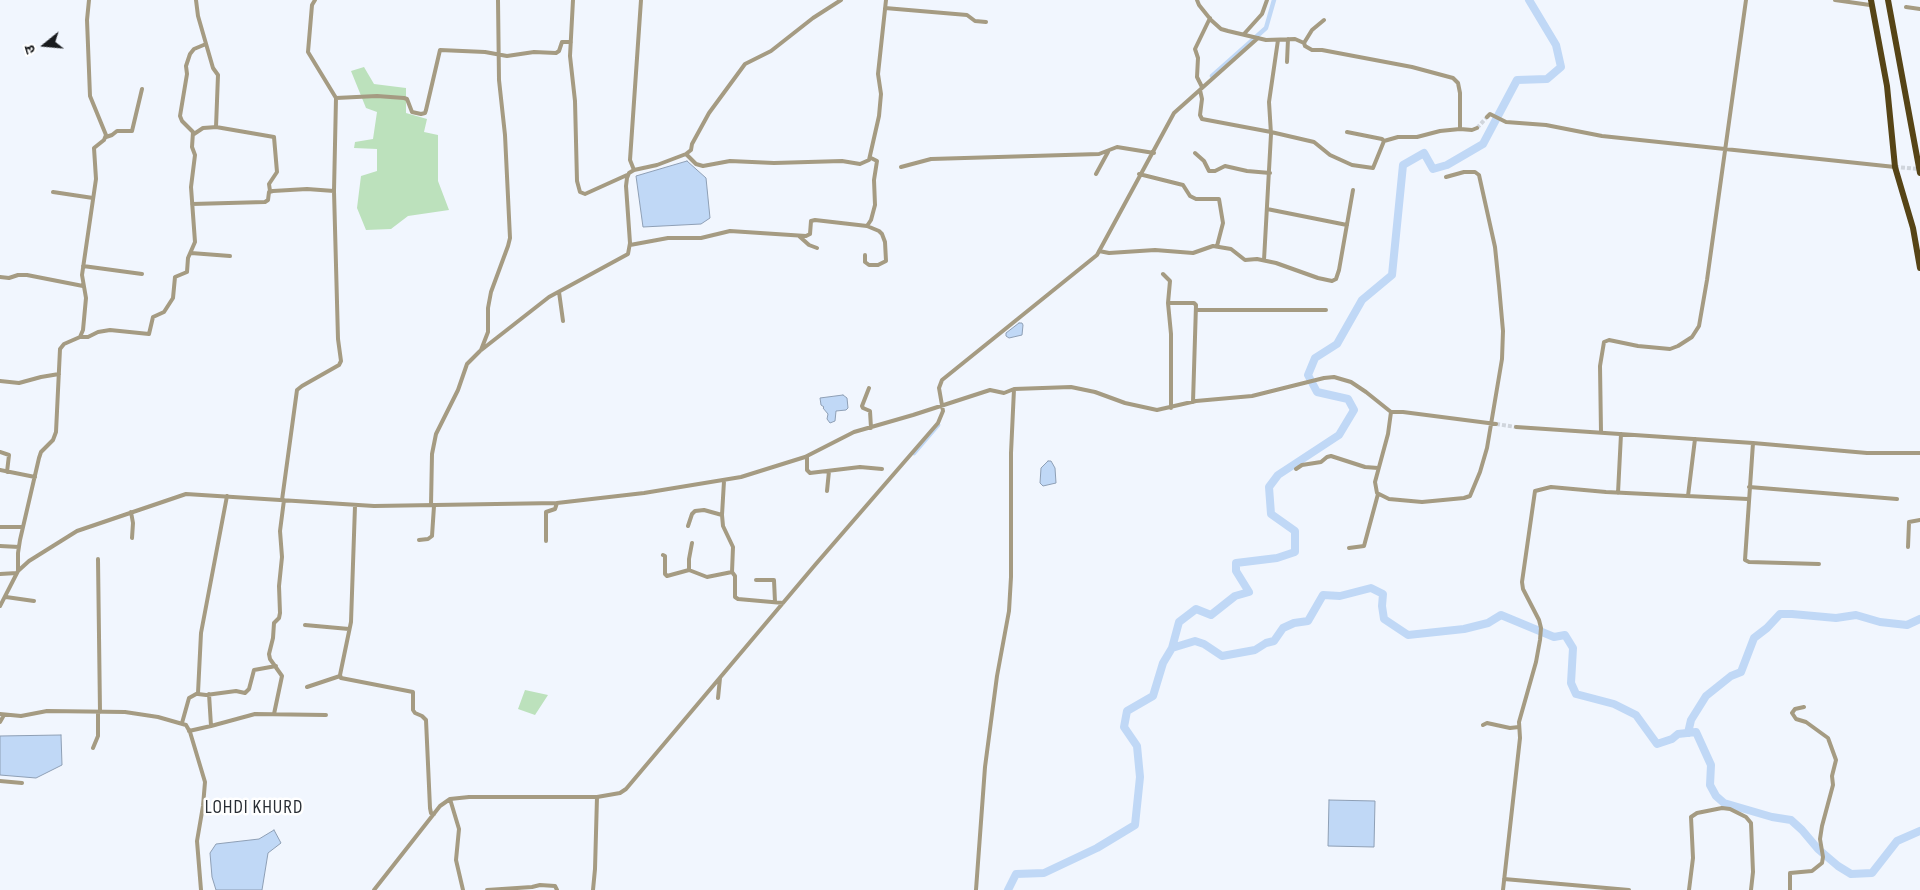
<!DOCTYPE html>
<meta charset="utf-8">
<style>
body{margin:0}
#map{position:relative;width:1920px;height:890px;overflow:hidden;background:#f1f6fe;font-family:"Sofia Sans Condensed","Noto Sans Devanagari",sans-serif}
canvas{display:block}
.north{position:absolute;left:20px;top:20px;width:50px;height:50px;-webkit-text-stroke:4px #fff;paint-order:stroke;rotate:253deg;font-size:14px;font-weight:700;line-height:20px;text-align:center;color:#181a1d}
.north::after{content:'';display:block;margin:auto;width:18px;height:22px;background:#181a1d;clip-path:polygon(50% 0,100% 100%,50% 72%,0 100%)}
</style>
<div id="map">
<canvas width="1920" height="890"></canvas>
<div class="north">उ</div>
</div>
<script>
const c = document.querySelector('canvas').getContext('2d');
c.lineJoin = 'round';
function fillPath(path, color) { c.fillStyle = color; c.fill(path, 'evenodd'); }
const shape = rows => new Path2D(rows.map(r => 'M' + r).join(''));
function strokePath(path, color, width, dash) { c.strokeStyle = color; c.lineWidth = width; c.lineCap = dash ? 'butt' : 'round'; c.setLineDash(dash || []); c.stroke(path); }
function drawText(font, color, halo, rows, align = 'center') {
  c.font = font + ' "Sofia Sans Condensed",sans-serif'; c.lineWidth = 5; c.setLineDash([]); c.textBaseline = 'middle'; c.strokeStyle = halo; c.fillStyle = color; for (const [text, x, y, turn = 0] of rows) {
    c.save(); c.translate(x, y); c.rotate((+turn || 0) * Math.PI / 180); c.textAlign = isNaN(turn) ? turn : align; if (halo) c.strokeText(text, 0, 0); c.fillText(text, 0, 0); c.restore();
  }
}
const green = shape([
 [364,67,374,84,406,88,406,113,427,119,424,132,438,135,438,181,449,210,408,216,391,229,366,230,357,208,361,176,377,171,377,149,354,148,355,142,373,139,377,112,366,108,351,71],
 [525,690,548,695,535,715,518,709]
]);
const water = shape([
 [687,161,706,178,710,218,701,224,643,227,636,176,687,161],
 [1019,323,1022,323,1023,325,1022,335,1009,338,1006,336,1006,333,1019,323],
 [843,395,847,398,848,408,846,410,836,411,835,421,830,423,827,419,828,414,823,408,824,407,821,405,820,398,843,395],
 [1048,461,1051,461,1055,468,1056,483,1043,486,1040,483,1041,468,1048,461],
 [61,735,62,765,36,778,0,775,0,736,61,735],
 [1329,800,1375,801,1374,847,1328,846,1329,800],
 [274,830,281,843,268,853,262,890,216,890,212,877,210,853,216,844,259,839,274,830]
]);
const canal = shape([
 [1212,76,1266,28,1274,0],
 [914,453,938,425]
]);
const river = shape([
 [1172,648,1195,641,1204,644,1222,656,1255,650,1266,643,1274,641,1283,628,1294,623,1308,621,1323,595,1340,596,1371,588,1383,594,1382,606,1384,619,1408,635,1464,629,1488,623,1501,615,1554,637,1565,635,1573,648,1571,683,1576,694,1614,704,1636,715,1657,744,1672,739,1678,734,1696,732,1711,765,1710,785,1716,796,1724,803,1772,817,1791,820,1802,830,1818,849,1838,866,1851,874,1872,873,1897,841,1920,831],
 [1688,733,1691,720,1706,696,1731,676,1741,672,1754,638,1767,628,1780,614,1792,614,1836,618,1856,615,1880,622,1907,625,1920,619],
 [1008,890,1016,874,1044,873,1097,848,1135,825,1140,777,1137,746,1124,727,1127,711,1153,696,1163,663,1172,648,1179,622,1196,609,1211,615,1235,596,1249,592,1236,571,1236,563,1277,558,1295,552,1295,531,1271,514,1269,487,1278,475,1339,435,1354,410,1348,399,1317,392,1308,375,1315,358,1337,344,1362,300,1392,275,1403,165,1424,153,1433,169,1447,165,1483,144,1517,80,1547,79,1561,67,1556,45,1529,0]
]);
const minorTunnel = shape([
 [1477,128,1487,117],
 [1895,167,1919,169],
 [1496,424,1516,427]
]);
const minor = shape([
 [196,0,198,16,213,68,218,75,216,127,274,137,277,172,269,184,270,191],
 [573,0,570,56,575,101,577,181,580,192,585,194,627,175],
 [1197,0,1199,5,1211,20,1221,29,1228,31,1266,40,1295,39,1304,43,1305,46,1312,50,1322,50,1412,67,1453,78,1458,83,1460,93,1460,129,1472,130,1477,128],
 [1835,0,1870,5],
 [1906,7,1920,9],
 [885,8,967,15,975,21,986,22],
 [1244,34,1262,14,1267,0],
 [1304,43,1312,30,1324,20],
 [1287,62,1288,39],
 [1202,87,1197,77,1198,58,1195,49,1210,18],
 [1200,90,1202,99,1200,115,1202,119,1271,132,1314,142,1330,155,1352,165,1373,168,1384,141],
 [336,98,377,96,404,98,407,99,412,112,421,114,425,113,426,110,440,50,485,52,507,56,534,52,556,53,559,51,562,42,571,42],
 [1487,117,1490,114,1506,122,1546,125,1602,136,1895,167],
 [1347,132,1382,139,1384,141,1398,137,1417,137,1440,131,1460,129],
 [194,134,203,128,217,127],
 [106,137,112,135,117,131,132,131,142,89],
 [1195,153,1204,161,1209,171,1215,171,1225,166,1247,171,1270,173],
 [686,154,696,164,703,166,730,161,774,163,842,161,860,164,869,160,879,116,881,94,878,74,886,0],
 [901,167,931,159,1099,154,1117,147,1154,153],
 [634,170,630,160,641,0],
 [1096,174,1108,152],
 [1139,174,1183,185,1190,196,1196,199,1219,199,1223,223,1217,246],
 [53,192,93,198],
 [192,204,265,202,268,200,269,192,273,191,307,189,334,191],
 [1267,209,1347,225],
 [867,226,871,220,875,205,874,180,877,161,871,158],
 [799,236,809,245,817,248],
 [630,245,668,238,701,238,730,231,806,236,810,234,811,221,815,220,867,226,879,231,882,234,885,242,886,261,878,265,869,265,865,262,865,255],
 [1099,251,1109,253,1155,250,1193,253,1213,246,1231,249,1245,260,1257,259,1276,263,1318,278,1332,281,1336,279,1339,270,1353,190],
 [191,253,230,256],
 [1264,260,1271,134,1269,102,1278,40],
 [83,266,142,274],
 [1163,274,1170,281,1168,303,1171,334,1171,408],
 [0,277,9,278,18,275,27,275,83,286],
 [559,292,563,321],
 [1168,303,1194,303,1196,305,1193,402],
 [1196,310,1326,310],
 [80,337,88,337,98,332,110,330,149,334,153,317,164,312,173,298,175,277,187,272,188,258,195,242,191,187,195,155,192,147,193,132,182,121,180,116,187,74,186,66,190,54,194,49,206,44],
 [481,350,488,332,488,308,491,292,508,246,510,238,505,135,499,80,498,0],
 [0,381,19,383,41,377,59,374],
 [869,388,862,406,863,408,870,411,871,428],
 [1391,412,1388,434,1375,482,1377,493,1389,499,1422,502,1464,498,1470,496,1480,472,1487,448,1502,359,1503,331,1499,286,1495,247,1479,175,1475,172,1464,172,1446,177],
 [1516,427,1753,443,1867,453,1920,453],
 [1601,432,1600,366,1604,342,1609,340,1638,346,1670,349,1678,346,1692,337,1699,326,1707,280,1746,0],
 [1753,443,1745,560,1749,562,1819,564],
 [0,452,9,455,7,472],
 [807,457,807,470,810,473,860,467,882,469],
 [1296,469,1302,465,1321,462,1327,457,1331,456,1365,467,1378,468],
 [0,470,35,477],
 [724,481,722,515,723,526,733,547,732,572,735,576,735,597,738,599,783,603],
 [1749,487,1897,499],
 [827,491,829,471],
 [1618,493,1621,434],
 [1688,496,1695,439],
 [282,500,297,390,302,386,339,365,341,361,338,339,334,191,336,98,308,52,312,5,315,0],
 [431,505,432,454,436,434,458,390,467,364,480,351,549,297,628,254,630,243,626,186,627,178,629,173,634,170,657,165,686,154,691,150,692,144,709,113,745,64,771,51,813,18,841,0],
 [355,506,351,622,340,675,341,678,413,692,413,710,415,713,422,716,426,720,430,808,431,813,434,814],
 [131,512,133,523,132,538],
 [688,526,692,514,695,511,704,510,722,515],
 [0,527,23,527],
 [419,540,428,539,432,536,434,506],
 [546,541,546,512,555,509,557,503],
 [0,546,19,547],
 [1908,547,1909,522,1920,520],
 [1349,548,1364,546,1378,494],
 [663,555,665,556,665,574,667,576,689,570,707,577,732,572],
 [98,559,100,712],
 [689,570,689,559,692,543],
 [18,571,18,553,20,540,39,458,41,452,53,440,56,432,60,349,64,344,80,337,83,330,86,298,82,275,96,179,94,148,104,140,106,135,90,96,87,20,89,0],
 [0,574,17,573],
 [756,580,774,580,775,602],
 [6,597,34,601],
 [0,606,18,571,29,561,77,531,186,494,374,506,557,503,644,493,741,477,805,457,854,432,913,415,990,390,1004,393,1014,389,1071,387,1095,392,1125,403,1157,410,1196,401,1252,396,1324,378,1334,377,1351,382,1366,392,1391,412,1403,412,1496,424],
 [305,625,349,629],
 [307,687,340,676],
 [198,694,206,695,236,691,245,693,249,689,254,670,276,666],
 [209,694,211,726],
 [718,698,720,678],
 [0,714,21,716,47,711,125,712,158,717,186,725,190,732,205,782,203,806,197,841,201,890],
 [274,714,282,676,270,659,269,654,273,638,274,623,279,618,280,613,279,586,282,557,280,531,284,500],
 [0,722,4,715],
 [182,723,189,698,198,693,201,633,227,496],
 [1483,725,1487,723,1510,728,1519,727],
 [189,731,211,726,255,714,326,715],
 [93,748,98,736,98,712],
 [0,781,22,783],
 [450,799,459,829,456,860,463,890],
 [1504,879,1629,890],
 [374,890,440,806,450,799,469,797,597,797,620,793,626,789,815,565,938,423,943,411,939,388,942,380,1097,255,1174,113,1258,38],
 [487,890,532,887,540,885,555,886,557,890],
 [593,890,595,869,597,797],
 [976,890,985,767,997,676,1009,611,1011,577,1011,453,1014,389],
 [1503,890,1520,738,1519,722,1536,662,1540,640,1541,628,1539,620,1523,589,1522,582,1535,491,1551,487,1606,492,1748,499],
 [1689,890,1693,858,1691,817,1697,813,1722,808,1730,809,1746,817,1751,823,1753,872,1751,890],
 [1790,890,1790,873,1812,871,1822,863,1823,857,1820,839,1822,826,1833,785,1832,776,1836,760,1828,738,1806,722,1796,719,1792,713,1795,709,1804,707]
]);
const trunk = shape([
 [1871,0,1887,86,1895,167,1913,228,1920,268],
 [1888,0,1920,173]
]);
const quarterNames = [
 ["LOHDI KHURD",254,808]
];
fillPath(green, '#bce1bc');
fillPath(water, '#c0d8f6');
strokePath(water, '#8e9fb5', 1);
strokePath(canal, '#c0d8f6', 4.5);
strokePath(river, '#c0d8f6', 8);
strokePath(minorTunnel, '#d0d5dc', 4, [4, 2]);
strokePath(minor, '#a59b82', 4);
strokePath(trunk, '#564416', 6);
c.letterSpacing = '1px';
drawText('19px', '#292e35', '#fff', quarterNames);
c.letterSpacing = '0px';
</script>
